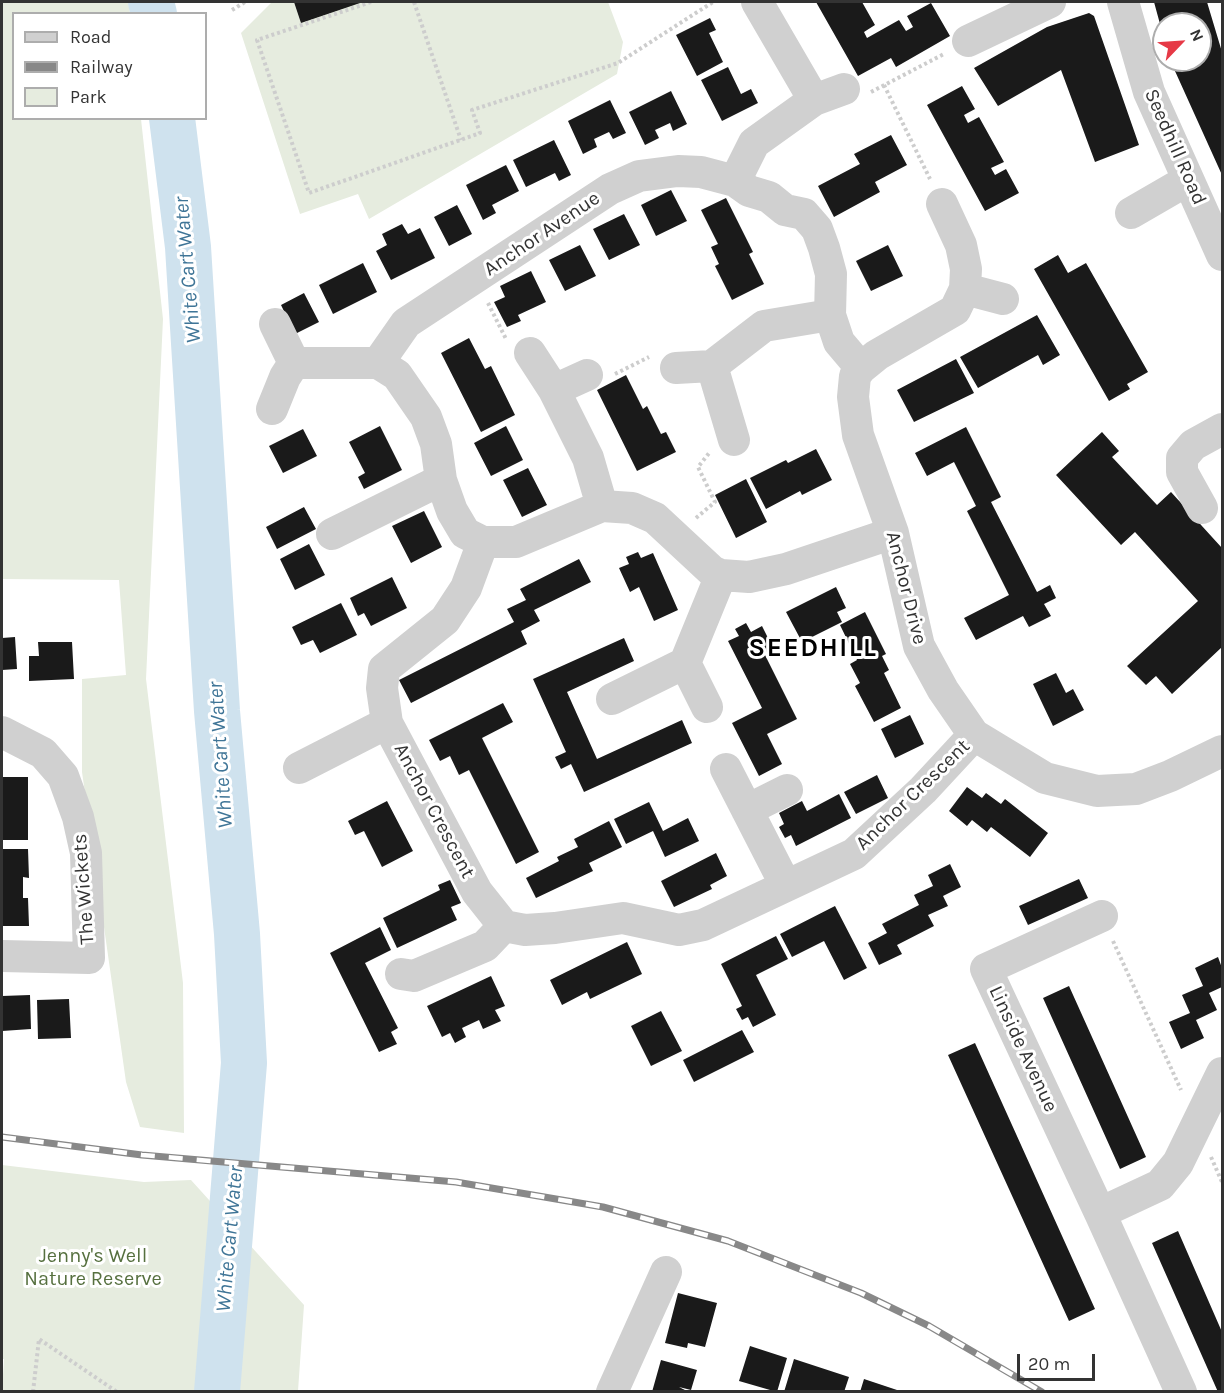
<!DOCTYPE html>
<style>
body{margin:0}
#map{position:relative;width:1224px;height:1393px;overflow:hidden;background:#fff;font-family:Karla,sans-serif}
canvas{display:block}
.frame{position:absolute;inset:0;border:3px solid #333;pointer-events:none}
.legend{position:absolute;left:12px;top:12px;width:195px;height:108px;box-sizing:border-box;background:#fff;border:2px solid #adadad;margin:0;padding:8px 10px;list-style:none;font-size:18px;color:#333}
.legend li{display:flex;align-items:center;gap:12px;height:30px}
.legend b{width:30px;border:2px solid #adadad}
.north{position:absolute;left:1152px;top:12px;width:60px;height:60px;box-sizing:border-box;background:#fff;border:2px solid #adadad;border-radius:50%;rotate:65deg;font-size:16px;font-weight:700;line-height:24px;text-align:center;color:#333}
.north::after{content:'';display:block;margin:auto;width:21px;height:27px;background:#e63946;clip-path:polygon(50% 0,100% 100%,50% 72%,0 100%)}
.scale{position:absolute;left:1017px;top:1354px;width:78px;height:27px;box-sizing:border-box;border:3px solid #333;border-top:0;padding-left:8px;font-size:18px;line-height:21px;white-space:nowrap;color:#333;-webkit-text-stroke:4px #fff;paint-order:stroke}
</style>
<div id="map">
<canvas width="1224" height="1393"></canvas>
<div class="frame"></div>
<ul class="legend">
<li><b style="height:8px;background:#d0d0d0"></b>Road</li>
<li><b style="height:8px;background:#888"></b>Railway</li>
<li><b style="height:16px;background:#e6ecdf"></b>Park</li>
</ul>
<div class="north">N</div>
<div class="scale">20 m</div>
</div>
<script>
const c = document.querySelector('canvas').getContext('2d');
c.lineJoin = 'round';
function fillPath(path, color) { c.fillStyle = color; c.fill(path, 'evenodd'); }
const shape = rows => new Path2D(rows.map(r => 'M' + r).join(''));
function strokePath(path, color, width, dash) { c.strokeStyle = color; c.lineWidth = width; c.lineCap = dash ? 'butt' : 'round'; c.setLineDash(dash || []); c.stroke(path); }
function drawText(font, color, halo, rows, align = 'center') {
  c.font = font + ' Karla,sans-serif'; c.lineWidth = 6; c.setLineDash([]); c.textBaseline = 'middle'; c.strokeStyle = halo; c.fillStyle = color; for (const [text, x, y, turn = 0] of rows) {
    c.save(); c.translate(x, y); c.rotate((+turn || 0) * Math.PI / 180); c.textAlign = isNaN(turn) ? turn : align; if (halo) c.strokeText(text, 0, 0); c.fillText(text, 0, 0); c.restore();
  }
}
const green = shape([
 [2,2,128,2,130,13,14,14,14,118,141,119,163,319,146,679,183,983,184,1133,140,1127,126,1082,82,772,82,679,126,675,119,580,2,579],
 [272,2,608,2,623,42,617,74,369,219,358,194,300,214,241,33],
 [2,1165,144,1182,191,1180,304,1305,298,1391,2,1391,4,1359,2,1359]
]);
const river = shape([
 [151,2,154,14],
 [172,118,188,247,217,711,237,934,244,1063,217,1392]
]);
const building = shape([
 [294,2,363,2,301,23],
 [816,2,862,2,875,25,864,32,867,38,899,20,906,31,913,27,907,16,931,3,950,36,896,67,891,58,858,76],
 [1154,2,1207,2,1222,52,1222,175,1170,60,1200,60,1200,24,1164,24,1163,35],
 [1089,13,1094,16,1139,145,1095,162,1061,70,998,106,974,68,1047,27],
 [710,18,716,30,709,33,723,62,697,76,676,35],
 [728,67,741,94,751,89,758,103,722,121,701,80],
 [962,86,975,109,964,115,968,123,979,117,1004,162,991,168,995,175,1006,169,1019,193,985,211,927,105],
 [671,91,687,124,673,131,670,123,655,130,659,138,645,145,629,112],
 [610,100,626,133,613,139,609,132,594,139,597,147,583,154,568,121],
 [891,135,907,165,875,182,880,192,834,217,818,186,860,164,854,154],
 [554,140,571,175,559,181,555,173,526,187,513,160],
 [506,165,519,191,492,205,496,213,483,220,466,185],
 [671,190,687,221,656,236,641,205],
 [726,198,753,252,749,254,764,284,732,300,715,266,719,264,711,247,718,244,701,210],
 [457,205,472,234,449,246,434,217],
 [624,214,640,245,609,260,593,229],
 [402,224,408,234,420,228,435,258,391,280,376,251,387,245,382,234],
 [580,245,596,276,565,291,549,260],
 [888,245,903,276,871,291,856,261],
 [1058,255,1068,273,1086,263,1148,372,1127,384,1130,389,1109,401,1034,269],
 [363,263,377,292,333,314,319,285],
 [531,271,546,302,518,315,521,321,507,327,494,302,505,297,500,286],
 [304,293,319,322,295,334,281,305],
 [1037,315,1060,355,1043,365,1038,355,978,388,960,357],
 [469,338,485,369,491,366,515,415,481,432,441,353],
 [956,359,974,393,914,422,897,390],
 [626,375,643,409,647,406,661,434,666,432,676,452,637,471,597,390],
 [380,426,402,470,364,489,358,477,365,473,349,442],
 [506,426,523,460,491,476,474,443],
 [966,427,1001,497,991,502,1037,592,1050,585,1056,598,1044,604,1051,616,1029,627,1023,616,976,640,964,618,1009,595,967,511,976,506,954,462,927,476,915,453],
 [303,429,317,456,283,473,269,446],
 [1102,432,1119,451,1112,457,1157,505,1171,492,1222,548,1222,647,1172,694,1156,676,1146,685,1127,666,1198,601,1135,532,1121,545,1056,475],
 [816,449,832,480,802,495,800,491,766,509,750,478,786,460,788,463],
 [528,468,547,505,522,517,503,480],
 [746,479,767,522,736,538,715,495],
 [304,507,316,529,277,549,266,527],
 [424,511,442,547,411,563,392,526],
 [309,544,325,575,295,590,280,559],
 [638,552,641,558,653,553,678,610,654,621,639,587,630,592,619,568,629,564,626,557],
 [579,559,591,582,534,610,540,621,521,631,527,644,411,703,399,680,514,622,507,609,526,600,520,589],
 [392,577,407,608,371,626,364,613,358,616,350,598],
 [836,587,846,608,837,612,842,622,802,642,786,612],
 [341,603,357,635,320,653,313,640,301,645,292,627],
 [865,612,886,654,882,656,889,670,884,673,901,708,874,722,855,686,860,683,850,664,857,660,840,625],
 [746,623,751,632,762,626,773,648,764,653,797,719,767,734,782,764,759,776,732,723,762,708,728,641,739,636,735,629],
 [15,637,17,669,2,670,2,638],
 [624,638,634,661,567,692,597,759,682,720,692,743,584,792,571,764,561,769,555,757,566,752,533,679],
 [38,642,72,642,74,679,29,681,29,656,39,656],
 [1056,673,1066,693,1073,689,1084,710,1053,726,1033,684],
 [503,703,513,722,482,738,539,852,516,864,469,770,459,775,450,756,440,761,429,740],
 [910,715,924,744,895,758,881,729],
 [877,775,888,798,856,814,844,792],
 [2,777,28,777,28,840,2,840],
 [967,787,982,798,986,793,1001,804,1005,799,1048,833,1030,857,991,827,987,832,972,820,967,826,949,811],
 [839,794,851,818,796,846,791,835,785,838,779,827,784,824,779,813,802,801,807,811],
 [387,801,413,851,382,867,364,831,355,835,348,821],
 [649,802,663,831,688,818,699,841,665,857,653,831,626,844,614,819],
 [609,821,622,847,589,863,593,871,536,898,526,878,559,861,557,857,578,847,574,839],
 [2,849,28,849,29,878,23,877,23,898,28,898,29,926,2,926],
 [716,853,727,876,710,885,712,889,674,907,661,881],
 [950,864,961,887,943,896,948,906,928,915,934,926,897,945,902,954,879,965,868,943,887,933,882,924,919,905,914,895,933,886,928,875],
 [1079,879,1088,898,1028,925,1019,906],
 [450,880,461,903,451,907,457,920,397,948,383,918,440,890,438,885],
 [835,906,867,968,844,980,824,941,792,957,780,934],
 [380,927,391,950,365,963,398,1028,391,1032,397,1044,379,1052,330,953],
 [776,936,788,959,756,975,776,1015,753,1027,748,1017,742,1020,736,1009,742,1006,721,964],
 [627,942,642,974,590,999,587,992,562,1005,550,980],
 [1218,957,1222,968,1222,987,1209,993,1217,1010,1196,1020,1204,1038,1181,1049,1169,1022,1190,1013,1182,995,1203,986,1195,968],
 [491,976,505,1006,495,1010,501,1021,483,1029,479,1020,462,1028,466,1037,455,1043,450,1033,442,1037,427,1006],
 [1069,986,1146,1157,1120,1169,1043,998],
 [30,995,31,1029,2,1031,2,996],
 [69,999,71,1038,38,1039,37,1000],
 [661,1011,682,1051,651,1066,631,1026],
 [742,1030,754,1052,694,1082,683,1060],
 [975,1043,1095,1309,1069,1321,948,1055],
 [1178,1231,1222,1332,1222,1391,1220,1392,1218,1392,1152,1243],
 [678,1293,717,1303,705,1347,688,1343,687,1348,665,1343],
 [750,1346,787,1358,777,1392,739,1381],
 [794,1359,849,1377,844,1392,784,1392],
 [661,1360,697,1370,691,1390,679,1387,689,1392,652,1392],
 [864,1379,900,1391,900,1392,860,1392]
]);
const path = shape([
 [371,2,257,40,309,193,480,133,472,110,618,63,713,2],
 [414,2,461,140],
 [232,10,245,2],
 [884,85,930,179],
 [871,92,944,54],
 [488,303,506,339],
 [615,374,649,357],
 [696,518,715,502,698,467,710,452],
 [1113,941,1181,1090],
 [1211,1157,1222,1182],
 [33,1392,39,1339,117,1392]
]);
const minor = shape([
 [757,2,814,100],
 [1123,2,1149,92,1222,255],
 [968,41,1050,2],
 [735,181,754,143,814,100,844,89],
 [942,204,961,245,966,269,965,289,955,310,877,355,861,368,855,376,853,397,858,435,893,533,919,646,943,690,974,735,1045,778,1097,791,1136,789,1170,776,1222,751],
 [1131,213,1188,180],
 [965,289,1003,299],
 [530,353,554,390,588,458,602,506],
 [294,363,378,363,397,375,426,417,436,444,441,480,452,511,465,533,483,542,516,542,602,506,632,508,655,518,712,571,721,575,749,577,786,569,893,533],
 [378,363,406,323,610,189,639,176,678,171,701,172,735,181,749,191,769,197,785,210,804,214,817,229,824,248,831,274,830,315,839,342,861,368],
 [712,366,734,440],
 [676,368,712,366,764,326,830,315],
 [554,390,587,375],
 [272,409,285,377,294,363,275,324],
 [1202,508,1182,472,1182,458,1193,445,1222,429],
 [332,534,441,480],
 [483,542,466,588,445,620,384,669,382,688,387,723,477,892,504,926,525,930,555,928,623,918,679,930,703,925,854,854,923,790,974,735],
 [685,663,707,707],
 [612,699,685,663,721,575],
 [2,732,43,753,63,776,78,817,86,853,89,958,2,956],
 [299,768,387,723],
 [726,769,786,886],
 [747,810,787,790],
 [401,974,414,976,485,946,504,926],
 [1100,1213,986,969,1102,916],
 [612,1392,666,1272],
 [1181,1392,1100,1213,1160,1185,1178,1163,1222,1073]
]);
const rail = shape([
 [2,1137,142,1155,456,1182,603,1207,728,1241,861,1293,929,1326,1042,1392]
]);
const streetNames = [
 ["Seedhill Road",1175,147,66],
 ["Anchor Avenue",542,234,-34],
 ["Anchor Drive",906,588,76],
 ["Anchor Crescent",913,795,-44],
 ["Anchor Crescent",434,811,62],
 ["The Wickets",84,889,-94],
 ["Linside Avenue",1023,1049,65]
];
const parkNames = [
 ["Jenny's Well",93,1256],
 ["Nature Reserve",93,1279]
];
const waterNames = [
 ["White Cart Water",188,270,-95],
 ["White Cart Water",221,755,-94],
 ["White Cart Water",230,1239,-85]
];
const districtNames = [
 ["SEEDHILL",813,649]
];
fillPath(green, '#e6ecdf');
strokePath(river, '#cfe2ee', 46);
fillPath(building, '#1a1a1a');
strokePath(path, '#cdcdcd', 4, [3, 3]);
strokePath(minor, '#d0d0d0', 32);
strokePath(rail, '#888', 7);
strokePath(rail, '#fff', 4.5, [14]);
drawText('20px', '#333', '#fff', streetNames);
drawText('20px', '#56703f', '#fff', parkNames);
drawText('italic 21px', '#3f7597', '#fff', waterNames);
c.letterSpacing = '1.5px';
drawText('bold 26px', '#000', '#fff', districtNames);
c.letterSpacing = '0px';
</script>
